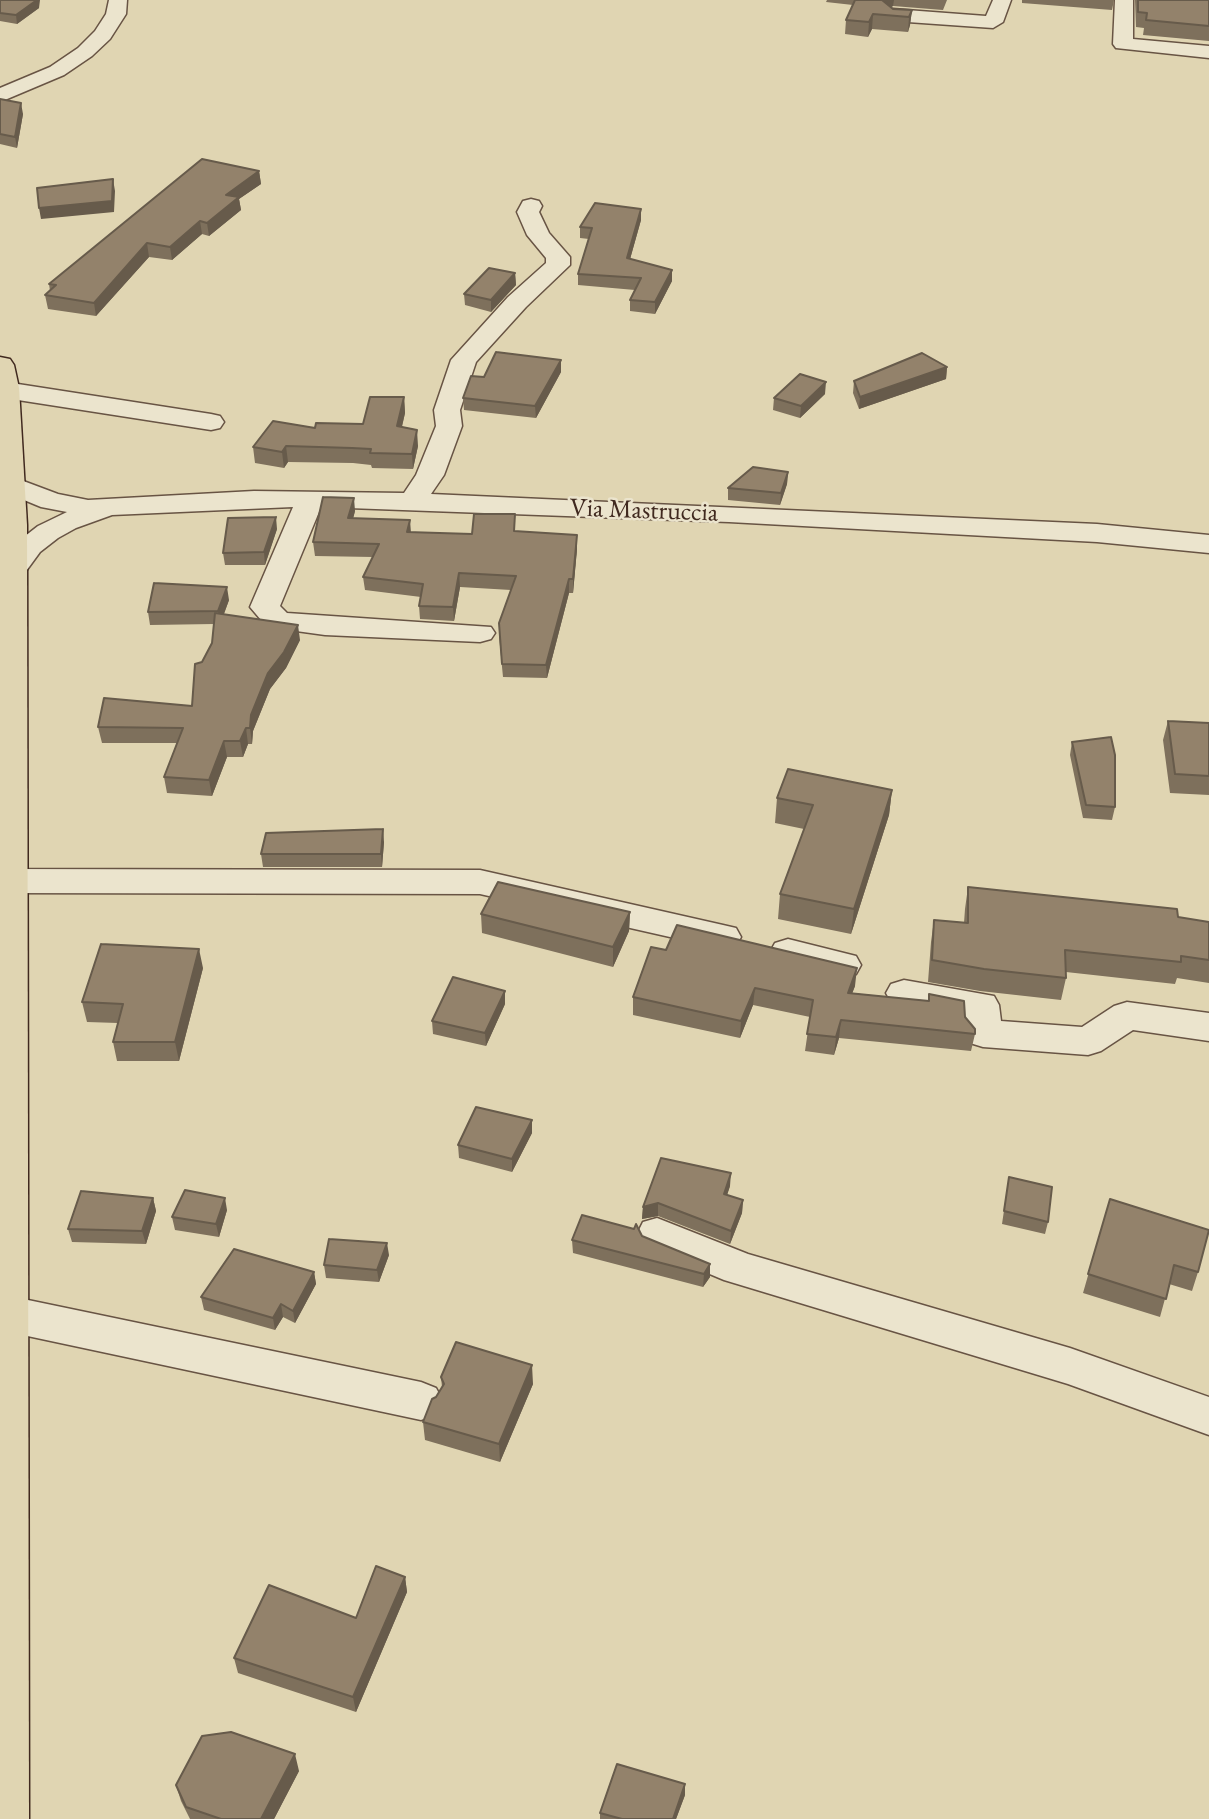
<!DOCTYPE html>
<style>
body{margin:0}
canvas{display:block;background:#e0d5b2}
</style>
<canvas width="1209" height="1819"></canvas>
<script>
const c = document.querySelector('canvas').getContext('2d');
c.lineJoin = 'round';
const shape = rows => new Path2D(rows.map(r => 'M' + r).join(''));
function strokePath(path, color, width, dash) { c.strokeStyle = color; c.lineWidth = width; c.lineCap = dash ? 'butt' : 'round'; c.setLineDash(dash || []); c.stroke(path); }
function fillPath(path, color) { c.fillStyle = color; c.fill(path, 'evenodd'); }
function drawText(font, color, halo, rows, align = 'center') {
  c.font = font + ' "EB Garamond",serif'; c.lineWidth = 5; c.setLineDash([]); c.textBaseline = 'middle'; c.strokeStyle = halo; c.fillStyle = color; for (const [text, x, y, turn = 0] of rows) {
    c.save(); c.translate(x, y); c.rotate((+turn || 0) * Math.PI / 180); c.textAlign = isNaN(turn) ? turn : align; if (halo) c.strokeText(text, 0, 0); c.fillText(text, 0, 0); c.restore();
  }
}
const minor = shape([
 [109,0,127,0,126,14,110,39,92,56,64,75,0,102,0,88,50,67,78,48,95,31,106,14,109,0],
 [993,0,1011,0,1003,22,993,28,893,21,883,15,893,9,986,16,993,0],
 [1115,0,1133,0,1133,39,1209,46,1209,58,1116,48,1113,44,1115,0],
 [531,199,539,201,542,206,539,212,549,233,570,257,570,265,526,307,476,362,460,410,462,426,444,475,431,494,1097,524,1209,535,1209,553,1097,542,729,522,321,507,280,606,287,613,491,627,495,633,491,639,480,642,325,635,267,627,250,607,293,507,112,515,76,528,58,538,40,552,21,578,11,581,0,577,0,550,10,553,20,540,38,526,67,512,41,507,12,495,0,499,0,478,10,476,58,494,88,500,254,491,404,493,416,475,436,426,434,410,451,360,508,297,546,263,546,258,527,235,517,212,523,201,531,199],
 [5,382,211,414,220,416,224,422,220,428,211,430,5,398,0,397,0,383,5,382],
 [8,869,480,870,723,925,736,928,741,937,736,946,723,949,480,894,8,893,0,891,0,871,8,869],
 [788,939,856,956,861,965,856,974,843,978,775,961,770,952,775,943,788,939],
 [904,980,994,996,999,1005,1001,1021,1082,1027,1114,1006,1127,1002,1209,1013,1209,1041,1133,1030,1101,1051,1088,1055,983,1047,970,1043,964,1033,963,1016,891,1002,886,993,891,984,904,980],
 [657,1218,748,1254,1070,1348,1209,1397,1209,1435,1068,1384,724,1280,643,1246,637,1234,643,1222,657,1218],
 [4,1295,421,1382,436,1388,443,1401,436,1414,421,1420,4,1331,0,1329,0,1297,4,1295]
]);
const major = shape([
 [0,357,10,359,14,365,19,388,27,525,29,1819,0,1819,0,357]
]);
const wall = shape([
 [0,0,39,8,17,24,0,21],
 [827,0,947,0,943,10,893,6,891,7,893,9,912,10,910,25,908,32,872,29,868,37,845,34,846,20,853,5,826,2],
 [1022,0,1114,0,1112,10,1022,3],
 [1135,0,1209,0,1209,41,1143,35,1144,28,1136,27],
 [0,99,23,114,17,148,0,144],
 [259,171,261,184,239,199,241,210,209,236,202,234,172,260,149,257,96,316,48,309,45,295,50,291,49,284],
 [641,209,641,220,630,259,672,281,655,314,630,311,630,300,635,290,578,285,578,274,589,239,580,238,580,227],
 [515,273,516,285,491,312,465,305,464,294],
 [947,367,946,379,859,409,853,393,854,381],
 [561,372,536,418,464,410,463,398,484,377],
 [825,394,800,418,773,410,774,398],
 [404,397,405,413,402,427,418,446,413,469,372,468,371,465,353,463,288,462,284,468,255,463,253,447,315,428,363,424],
 [788,472,787,484,780,505,728,500,728,488],
 [355,511,353,518,411,532,472,534,516,531,577,535,577,549,573,593,569,593,547,678,503,677,499,636,511,590,460,587,454,621,420,619,419,606,421,597,365,590,363,577,373,557,315,556,313,542],
 [277,529,265,565,225,565,223,553],
 [229,600,224,614,300,640,286,668,270,689,253,731,252,744,248,744,243,757,227,757,212,796,167,793,164,777,177,743,102,743,98,727,192,706,202,662,212,643,214,624,150,625,148,612],
 [1168,721,1209,723,1209,795,1170,793,1163,740],
 [1072,742,1115,807,1112,820,1083,818,1070,755],
 [892,790,889,815,851,934,778,919,780,894,804,829,775,823,777,798],
 [384,842,382,867,263,867,261,854],
 [968,887,1209,922,1209,983,1177,978,1175,984,1066,972,1066,978,1061,1000,980,991,928,982,931,942,934,920,964,923,965,909],
 [630,912,629,931,613,967,482,933,481,914],
 [651,947,855,986,852,993,928,1001,929,994,965,1017,975,1034,971,1051,839,1038,834,1055,805,1051,810,1017,753,1005,740,1038,633,1015,633,997],
 [203,968,179,1061,117,1061,113,1042,118,1023,87,1022,82,1002],
 [505,1004,486,1046,433,1034,432,1021],
 [532,1120,532,1133,512,1172,459,1158,458,1145],
 [1009,1177,1048,1222,1045,1234,1002,1224],
 [730,1186,727,1195,743,1200,742,1213,730,1244,658,1216,642,1219,643,1207],
 [153,1198,156,1211,146,1244,72,1242,68,1229],
 [1110,1199,1198,1272,1192,1291,1169,1284,1160,1317,1083,1293],
 [227,1210,219,1237,175,1230,172,1217],
 [642,1236,710,1264,710,1277,703,1287,573,1253,572,1240],
 [389,1255,379,1282,326,1278,324,1265],
 [314,1272,316,1284,295,1323,283,1317,275,1330,204,1310,201,1297],
 [441,1377,533,1384,500,1462,425,1440,423,1422,442,1387],
 [405,1577,407,1592,356,1712,238,1673,234,1658,356,1618],
 [299,1771,274,1819,190,1819,181,1801,176,1785],
 [685,1795,676,1819,600,1819,600,1813]
]);
const shadedWall = shape([
 [37,0,40,0,39,8,17,24,16,15],
 [882,0,894,0,893,6,881,14],
 [912,10,910,25,908,32,909,17],
 [873,14,872,29,868,37,869,22],
 [21,103,23,114,17,148,15,137],
 [259,171,261,184,239,199,241,210,209,236,207,223,226,195],
 [113,179,115,191,114,212,41,219,39,208],
 [641,209,641,220,627,270,627,258],
 [200,221,202,234,172,260,170,247],
 [147,243,149,257,96,316,94,303],
 [672,270,672,281,655,314,655,302],
 [515,273,516,285,491,312,491,300],
 [561,360,561,372,536,418,535,406],
 [947,367,946,379,859,409,860,397],
 [826,382,825,394,800,418,801,406],
 [404,397,405,413,398,442,397,426],
 [417,430,418,446,413,469,412,454],
 [286,446,288,462,284,468,282,452],
 [788,472,787,484,780,505,781,493],
 [354,498,355,511,350,531,348,518],
 [276,517,277,529,265,565,264,552],
 [410,520,411,533,407,532],
 [577,535,577,549,573,593,573,579],
 [459,573,460,587,454,621,453,607],
 [569,579,569,593,547,678,546,665],
 [227,587,229,600,220,624,218,611],
 [298,625,300,640,286,668,270,689,253,731,252,744,250,728,251,715,268,673],
 [246,728,248,744,243,757,240,741],
 [224,741,227,757,212,796,209,780],
 [892,790,889,815,851,934,854,909],
 [383,829,384,842,382,867,381,854],
 [630,912,629,931,613,967,613,947],
 [199,949,203,968,179,1061,175,1042],
 [857,968,855,986,846,1010,848,993],
 [755,988,753,1005,740,1038,741,1021],
 [505,991,505,1004,486,1046,485,1033],
 [841,1020,839,1038,834,1055,836,1037],
 [532,1120,532,1133,512,1172,512,1159],
 [731,1173,730,1186,723,1207,724,1194],
 [153,1198,156,1211,146,1244,142,1231],
 [225,1198,227,1210,219,1237,216,1224],
 [743,1200,742,1213,730,1244,731,1231],
 [658,1203,658,1216,642,1219,643,1207],
 [387,1243,389,1255,379,1282,377,1270],
 [710,1264,710,1277,703,1287,704,1274],
 [314,1272,316,1284,295,1323,293,1311],
 [281,1304,283,1317,275,1330,273,1318],
 [532,1365,533,1384,500,1462,499,1444],
 [405,1577,407,1592,356,1712,353,1697],
 [295,1754,299,1771,274,1819,261,1819],
 [685,1784,685,1795,676,1819,673,1819]
]);
const building = shape([
 [0,0,37,0,16,15,0,13,0,0],
 [855,0,882,0,893,9,912,10,909,17,873,14,869,22,846,20,855,0],
 [1138,0,1209,0,1209,26,1146,20,1147,13,1138,12,1138,0],
 [0,99,21,103,15,137,0,134,0,99],
 [202,159,259,171,226,195,239,197,207,223,200,221,170,247,147,243,94,303,45,295,56,285,49,284,202,159],
 [113,179,112,201,39,208,37,188,113,179],
 [595,203,641,209,627,258,672,270,655,302,630,300,641,278,578,274,592,228,580,227,595,203],
 [489,268,515,273,491,300,464,294,489,268],
 [496,352,561,360,535,406,463,398,471,376,484,377,496,352],
 [922,353,947,367,860,397,854,381,922,353],
 [800,374,826,382,801,406,774,398,800,374],
 [370,397,404,397,397,426,417,430,412,454,370,453,371,449,352,448,286,446,282,452,253,447,273,421,315,428,316,423,363,424,370,397],
 [753,467,788,472,781,493,728,488,753,467],
 [323,497,354,498,348,518,410,520,407,532,472,534,474,514,515,514,514,531,577,535,573,579,569,579,546,665,502,664,499,623,516,576,459,573,453,607,419,606,423,584,363,577,379,544,313,542,323,497],
 [276,517,264,552,223,553,228,518,276,517],
 [154,583,227,587,218,611,148,612,154,583],
 [215,613,298,625,284,652,268,673,251,715,250,728,246,728,240,741,224,741,209,780,164,777,183,728,98,727,104,698,192,706,195,664,202,662,212,643,215,613],
 [1168,721,1209,723,1209,776,1175,774,1168,721],
 [1111,737,1115,755,1115,807,1086,805,1072,742,1111,737],
 [788,769,892,790,854,909,780,894,813,805,777,798,788,769],
 [383,829,381,854,261,854,266,833,383,829],
 [498,882,630,912,613,947,481,914,498,882],
 [968,887,1177,909,1178,917,1209,922,1209,960,1181,956,1181,962,1065,950,1066,978,984,969,932,960,934,920,968,923,968,887],
 [677,925,857,968,848,993,929,1001,929,994,964,1001,965,1017,975,1029,975,1034,841,1020,836,1037,807,1034,813,1000,755,988,741,1021,633,997,651,947,666,950,677,925],
 [101,944,199,949,175,1042,113,1042,123,1004,82,1002,101,944],
 [453,977,505,991,485,1033,432,1021,453,977],
 [476,1107,532,1120,512,1159,458,1145,476,1107],
 [661,1158,731,1173,724,1194,743,1200,731,1231,658,1203,643,1207,661,1158],
 [1009,1177,1052,1187,1048,1222,1004,1211,1009,1177],
 [185,1190,225,1198,216,1224,172,1217,185,1190],
 [81,1191,153,1198,142,1231,68,1229,81,1191],
 [1110,1199,1209,1230,1198,1272,1174,1265,1166,1299,1088,1274,1110,1199],
 [582,1215,634,1229,636,1224,642,1236,710,1264,704,1274,572,1240,582,1215],
 [329,1239,387,1243,377,1270,324,1265,329,1239],
 [234,1249,314,1272,293,1311,281,1304,273,1318,201,1297,234,1249],
 [456,1342,532,1365,499,1444,423,1422,432,1399,436,1397,444,1384,441,1377,456,1342],
 [376,1566,405,1577,353,1697,234,1658,269,1585,356,1618,376,1566],
 [231,1732,295,1754,261,1819,221,1819,186,1807,176,1785,202,1736,231,1732],
 [617,1764,685,1784,673,1819,622,1819,600,1813,617,1764]
]);
const streetNames = [
 ["Via Mastruccia",644,511,2]
];
strokePath(minor, '#685444', 3);
strokePath(major, '#40291f', 3);
fillPath(minor, '#ebe4cd');
fillPath(major, '#e0d5b2');
fillPath(wall, '#7e705c');
fillPath(shadedWall, '#675b4b');
fillPath(building, '#93826b');
strokePath(building, '#675b4b', 2);
drawText('26px', '#40291f', '#ebe4cd', streetNames);
</script>
